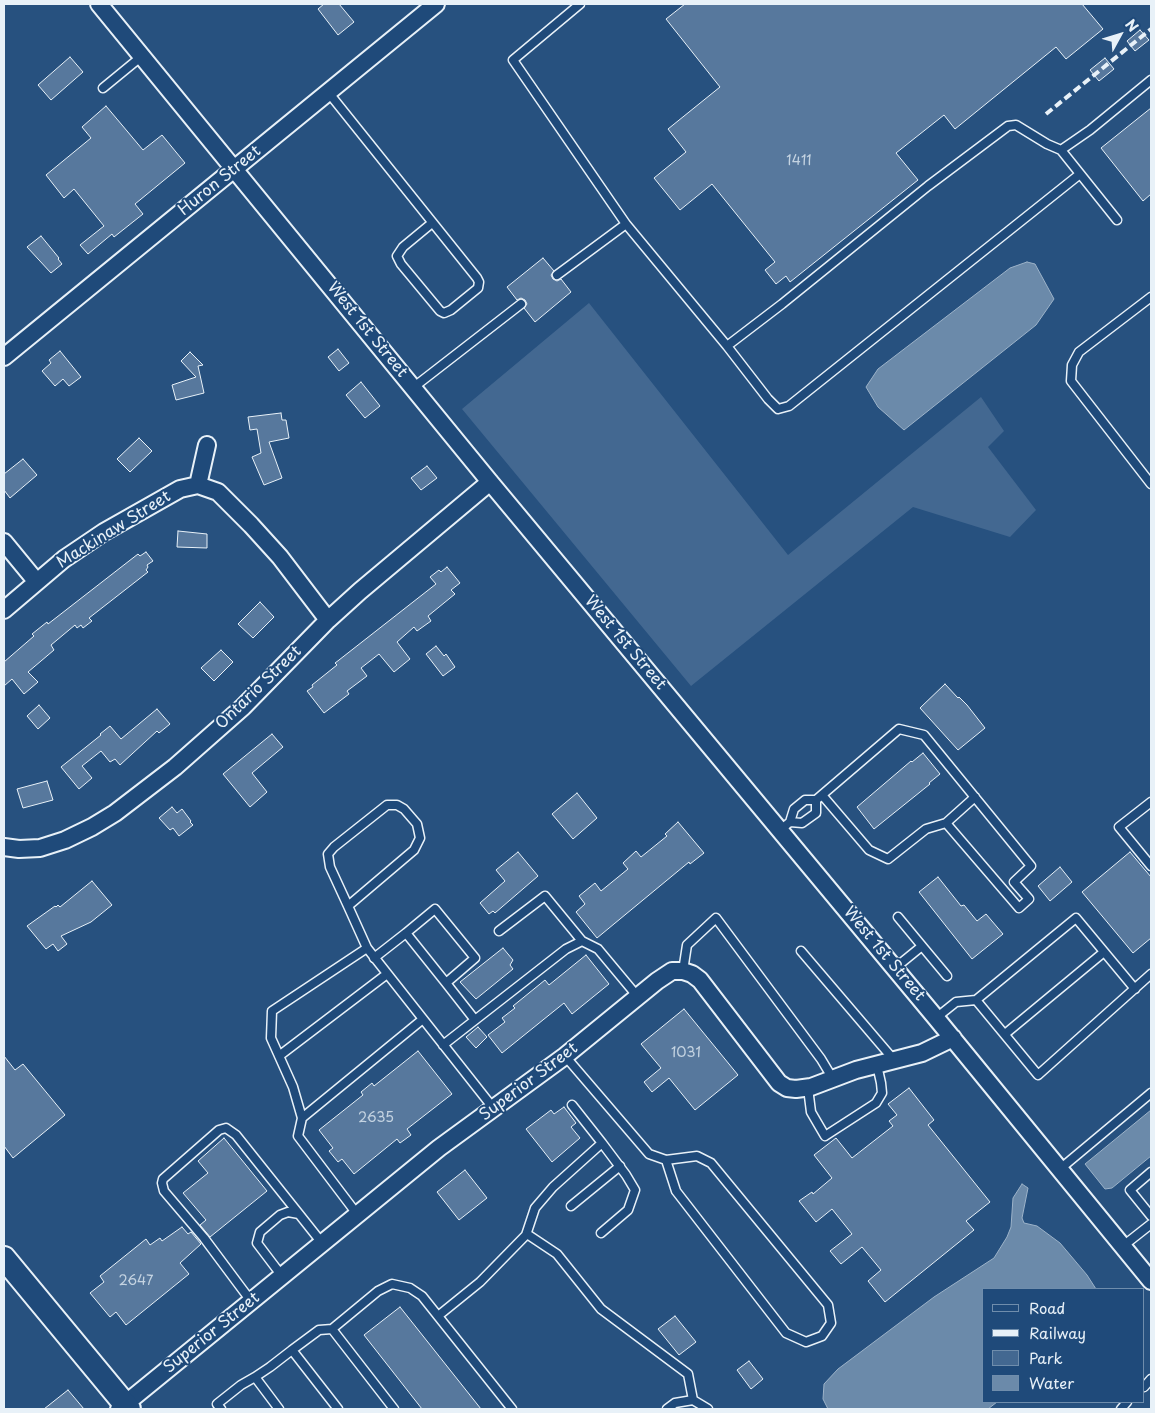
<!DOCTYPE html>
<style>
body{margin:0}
#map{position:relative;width:1155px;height:1413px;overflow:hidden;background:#27517f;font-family:"Playpen Sans",sans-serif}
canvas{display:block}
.frame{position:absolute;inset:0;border:5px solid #e8f1f8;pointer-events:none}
.legend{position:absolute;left:982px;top:1288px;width:162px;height:115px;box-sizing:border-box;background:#1f4a7a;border:1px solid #6f8dac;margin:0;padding:6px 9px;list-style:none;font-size:15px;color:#e8f1f8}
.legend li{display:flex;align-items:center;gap:10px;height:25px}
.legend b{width:25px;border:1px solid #6f8dac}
.north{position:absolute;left:1095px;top:10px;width:50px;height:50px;-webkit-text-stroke:4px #1f4a7a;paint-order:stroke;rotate:51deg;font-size:14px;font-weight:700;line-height:20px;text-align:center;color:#e8f1f8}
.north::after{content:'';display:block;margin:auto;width:18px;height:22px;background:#e8f1f8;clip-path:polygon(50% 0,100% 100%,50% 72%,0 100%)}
</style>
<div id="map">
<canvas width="1155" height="1413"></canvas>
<div class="frame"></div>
<ul class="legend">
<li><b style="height:6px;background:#1f4a7a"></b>Road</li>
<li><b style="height:6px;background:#e8f1f8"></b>Railway</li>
<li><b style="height:14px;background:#436891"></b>Park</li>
<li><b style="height:14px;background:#6b8aaa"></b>Water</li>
</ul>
<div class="north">N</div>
</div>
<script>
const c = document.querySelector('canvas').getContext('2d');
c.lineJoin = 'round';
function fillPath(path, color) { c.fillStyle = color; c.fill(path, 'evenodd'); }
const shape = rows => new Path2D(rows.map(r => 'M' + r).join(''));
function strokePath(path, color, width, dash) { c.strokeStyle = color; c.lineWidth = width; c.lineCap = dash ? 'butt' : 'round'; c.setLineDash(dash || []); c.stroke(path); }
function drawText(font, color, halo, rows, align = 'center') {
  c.font = font + ' "Playpen Sans",sans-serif'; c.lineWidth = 4; c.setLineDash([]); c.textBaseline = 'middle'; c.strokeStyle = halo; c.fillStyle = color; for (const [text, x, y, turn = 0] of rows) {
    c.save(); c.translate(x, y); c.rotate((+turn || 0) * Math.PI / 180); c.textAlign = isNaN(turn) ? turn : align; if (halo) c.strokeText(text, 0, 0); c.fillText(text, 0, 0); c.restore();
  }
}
const green = shape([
 [589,303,788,555,981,397,1004,431,988,447,1036,510,1010,537,913,507,691,686,462,409]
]);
const water = shape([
 [1027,262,1035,264,1054,299,1036,325,904,430,878,407,866,387,878,369,1010,268,1027,262],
 [1151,1110,1151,1156,1112,1188,1105,1189,1085,1164,1151,1110],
 [1022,1184,1028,1188,1022,1218,1024,1223,1037,1226,1060,1243,1087,1275,1096,1289,984,1289,984,1402,997,1402,988,1409,828,1409,823,1399,824,1384,838,1369,934,1297,994,1258,1007,1237,1011,1227,1013,1198,1022,1184]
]);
const building = shape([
 [324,4,339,4,354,22,338,35,318,9,324,4],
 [685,4,1082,4,1103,29,1066,59,1056,47,955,129,944,115,896,153,918,180,790,282,786,276,776,284,765,270,775,262,712,184,680,210,654,178,686,152,668,129,720,87,666,19,685,4],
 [1140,30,1149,40,1135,51,1127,41,1140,30],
 [70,57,83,72,51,100,38,85,70,57],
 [1105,58,1114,69,1099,81,1090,70,1105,58],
 [106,106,143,150,162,135,185,163,135,204,143,214,114,237,112,234,88,254,80,245,104,226,74,189,64,198,46,175,91,138,82,127,106,106],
 [1151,108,1151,194,1143,201,1101,148,1151,108],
 [41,236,59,258,58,259,62,264,51,273,27,247,41,236],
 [543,258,554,271,551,275,553,279,557,281,561,279,571,292,535,322,524,308,527,304,525,300,521,298,517,300,507,287,543,258],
 [338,349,349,363,339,371,328,357,338,349],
 [60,351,81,377,69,386,63,379,55,386,42,371,51,363,49,360,60,351],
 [190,352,203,365,198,366,204,393,176,400,172,385,196,377,181,361,190,352],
 [361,382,380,406,365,418,346,395,361,382],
 [281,413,282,420,286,420,289,438,269,442,282,478,264,485,252,457,261,453,257,429,250,430,248,417,281,413],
 [139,438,152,451,130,472,117,459,139,438],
 [23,459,37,475,10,498,4,490,4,474,23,459],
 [427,466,437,478,421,490,411,478,427,466],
 [178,531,207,534,207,548,177,547,178,531],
 [146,552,153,561,147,565,148,567,146,570,148,572,89,618,92,621,83,628,81,625,77,628,75,625,51,645,54,650,28,672,38,682,24,694,12,679,4,686,4,662,34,636,32,634,47,622,48,624,138,554,140,556,146,552],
 [447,567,460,583,451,590,455,594,428,616,431,621,417,631,414,627,397,642,410,659,394,672,379,654,361,668,367,676,347,691,349,694,324,713,307,691,313,687,312,685,337,665,335,663,339,660,436,584,430,577,439,570,441,572,447,567],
 [260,602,274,617,253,638,238,624,260,602],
 [436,646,444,656,446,654,455,667,443,676,426,654,436,646],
 [221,650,233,662,214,681,201,668,221,650],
 [945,684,958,698,959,697,967,705,985,728,958,750,920,708,945,684],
 [39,705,50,718,38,729,27,716,39,705],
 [157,709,170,724,159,733,157,731,120,765,115,759,110,762,101,751,82,766,92,778,79,789,61,767,101,735,100,734,110,726,121,739,157,709],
 [272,734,283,747,252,773,267,792,250,807,223,774,272,734],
 [923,753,940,774,929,783,930,784,874,829,857,807,911,761,912,762,923,753],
 [47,781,53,800,23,808,17,789,47,781],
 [577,793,597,818,573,839,552,814,577,793],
 [172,807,177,813,182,809,191,821,190,822,193,825,179,836,173,828,170,830,159,818,172,807],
 [678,822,704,853,690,864,689,862,597,938,576,912,585,904,579,896,595,883,601,891,628,869,623,863,636,851,641,857,667,836,665,834,678,822],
 [518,852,538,876,495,913,493,911,489,914,480,903,505,881,496,870,518,852],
 [1130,852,1151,877,1151,938,1133,953,1082,892,1130,852],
 [1060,867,1072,882,1050,901,1038,886,1060,867],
 [938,877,961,906,964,905,977,921,986,914,1003,934,972,959,919,892,938,877],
 [92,881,112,905,91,922,61,936,67,944,58,951,53,944,46,949,27,926,55,906,56,907,58,905,60,907,92,881],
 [503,948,513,960,510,965,513,969,476,999,460,982,503,948],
 [586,955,609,984,572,1014,564,1003,502,1053,488,1035,505,1022,502,1018,515,1008,513,1006,545,980,549,985,586,955],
 [684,1009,738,1075,695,1110,669,1078,652,1092,644,1082,661,1068,641,1044,684,1009],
 [478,1027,487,1037,476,1048,466,1037,478,1027],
 [418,1051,452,1094,407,1129,411,1135,400,1143,397,1139,354,1174,342,1159,338,1162,329,1151,333,1148,319,1130,363,1095,361,1092,372,1083,374,1086,418,1051],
 [4,1056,15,1070,23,1064,65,1115,13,1158,4,1146,4,1056],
 [909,1088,934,1120,928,1125,990,1202,966,1221,974,1230,885,1302,868,1281,881,1270,862,1247,841,1264,830,1251,852,1234,832,1209,816,1222,799,1201,812,1192,813,1194,832,1178,814,1155,836,1138,852,1158,893,1126,889,1121,897,1115,888,1104,909,1088],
 [564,1107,576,1123,571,1127,580,1138,552,1162,526,1129,551,1110,554,1114,564,1107],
 [224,1138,267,1191,210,1237,200,1225,206,1220,183,1193,208,1173,198,1161,224,1138],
 [465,1170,487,1198,459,1220,437,1192,465,1170],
 [182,1227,188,1234,191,1232,201,1244,180,1263,189,1274,126,1325,116,1312,110,1317,90,1293,104,1282,100,1276,146,1239,150,1245,160,1238,162,1241,182,1227],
 [400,1307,481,1409,422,1409,364,1335,400,1307],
 [675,1316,696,1342,679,1355,658,1329,675,1316],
 [749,1361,763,1379,751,1389,737,1370,749,1361],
 [68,1390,84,1409,44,1409,68,1390]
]);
const service = shape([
 [580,4,513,60,626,224],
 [103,88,142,56],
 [328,92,477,278,479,282,478,288,451,310,444,313,440,311,401,264,397,256,403,247,432,223],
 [1061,150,1117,220],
 [557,275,626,224,727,346,782,304,928,186,1008,126,1016,125,1047,144,1061,150,1090,130,1151,80],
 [1151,297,1079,352,1072,365,1071,381,1151,484],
 [727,346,768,399,778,409,789,406,1080,174],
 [414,387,521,304],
 [1151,802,1119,827,1151,866],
 [790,822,802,823,816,813,816,800],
 [946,823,975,797],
 [780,830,790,822,794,809,805,800,816,800,899,729,924,735,1031,866,1014,882,1029,899,1019,908,946,823,926,829,888,859,869,850,822,795],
 [348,906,414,850,420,838,417,824,404,809,397,805,387,805,334,847,328,854,330,867,348,906,367,948],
 [582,941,598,949,638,997],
 [922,946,947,976],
 [801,951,894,1060],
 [374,958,406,933],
 [895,968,922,946,898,917],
 [683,971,687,945,716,918,821,1059,833,1079],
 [446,983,475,958,435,909,406,933,446,983,475,1020],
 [976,1000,1038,1075,1151,974],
 [936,1018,956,1002,976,1000,1076,918,1135,989],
 [1005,1034,1104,952],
 [443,1045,566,949,582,941,545,896,499,931],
 [279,1056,387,974],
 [565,1056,649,1154,666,1160,697,1156,711,1163,828,1305,831,1323,822,1336,806,1342,786,1333,676,1191,666,1160],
 [808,1088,811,1112,825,1136,876,1103,882,1093,881,1083,877,1065],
 [302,1118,293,1087,271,1038,272,1011,367,948,423,1019],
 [1060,1169,1151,1093],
 [1151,1172,1130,1190,1151,1216],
 [571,1206,620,1166],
 [357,1214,298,1136,302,1118,423,1019,494,1109],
 [601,1233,628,1210,635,1190,626,1175,602,1143],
 [527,1234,557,1254,601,1309,688,1374,693,1400],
 [1123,1246,1151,1224],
 [282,1276,257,1243,260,1232,280,1215,288,1212,299,1214,322,1243],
 [251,1301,204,1238,164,1191,162,1183,163,1179,219,1130,226,1128,236,1135,299,1214],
 [438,1316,480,1282,526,1235,535,1208,553,1187,602,1143,572,1105],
 [292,1350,319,1330,332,1329],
 [255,1377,270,1367,292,1350,338,1409],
 [1144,1387,1151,1379],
 [221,1409,217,1404,241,1385,255,1377,279,1409],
 [394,1409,332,1329,378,1291,392,1284,410,1288,422,1296,512,1409],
 [667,1409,675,1403,693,1400,708,1409],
 [1121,1409,1127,1402]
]);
const minor = shape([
 [99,4,490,482,936,1018,1151,1281],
 [4,357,436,4],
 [198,485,207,445],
 [4,542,36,581],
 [4,610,64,559,104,532,180,489,198,485,218,492,251,525,280,557,328,620],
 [4,847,19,849,40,848,65,840,92,827,115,813,175,767,243,707,328,620,360,591,490,482],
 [119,1409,439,1148,565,1056,657,981,672,971,683,971,692,974,700,980,779,1083,787,1088,796,1089,811,1087,856,1070,922,1053,953,1038]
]);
const secondary = shape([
 [4,1258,129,1409]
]);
const rail = shape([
 [1046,114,1151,29]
]);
const numberNames = [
 ["1411",799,161],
 ["1031",686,1053],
 ["2635",376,1118],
 ["2647",136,1281]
];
const streetNames = [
 ["Huron Street",220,181,-39],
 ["West 1st Street",367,330,51],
 ["Mackinaw Street",114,530,-32],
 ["West 1st Street",625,643,50],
 ["Ontario Street",259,688,-44],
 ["West 1st Street",884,954,50],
 ["Superior Street",529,1082,-37],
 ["Superior Street",212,1333,-39]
];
fillPath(green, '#436891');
fillPath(water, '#6b8aaa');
strokePath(water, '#9db3c9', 1);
fillPath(building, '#57789d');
strokePath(building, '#e8f1f8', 1);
strokePath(service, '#e8f1f8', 11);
strokePath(minor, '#e8f1f8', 20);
strokePath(secondary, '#e8f1f8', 26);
strokePath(service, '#1f4a7a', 8);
strokePath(minor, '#1f4a7a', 16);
strokePath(secondary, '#1f4a7a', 22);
strokePath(rail, '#e8f1f8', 4, [8, 4]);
drawText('14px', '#c4d3e1', null, numberNames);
drawText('16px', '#e8f1f8', '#1f4a7a', streetNames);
</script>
